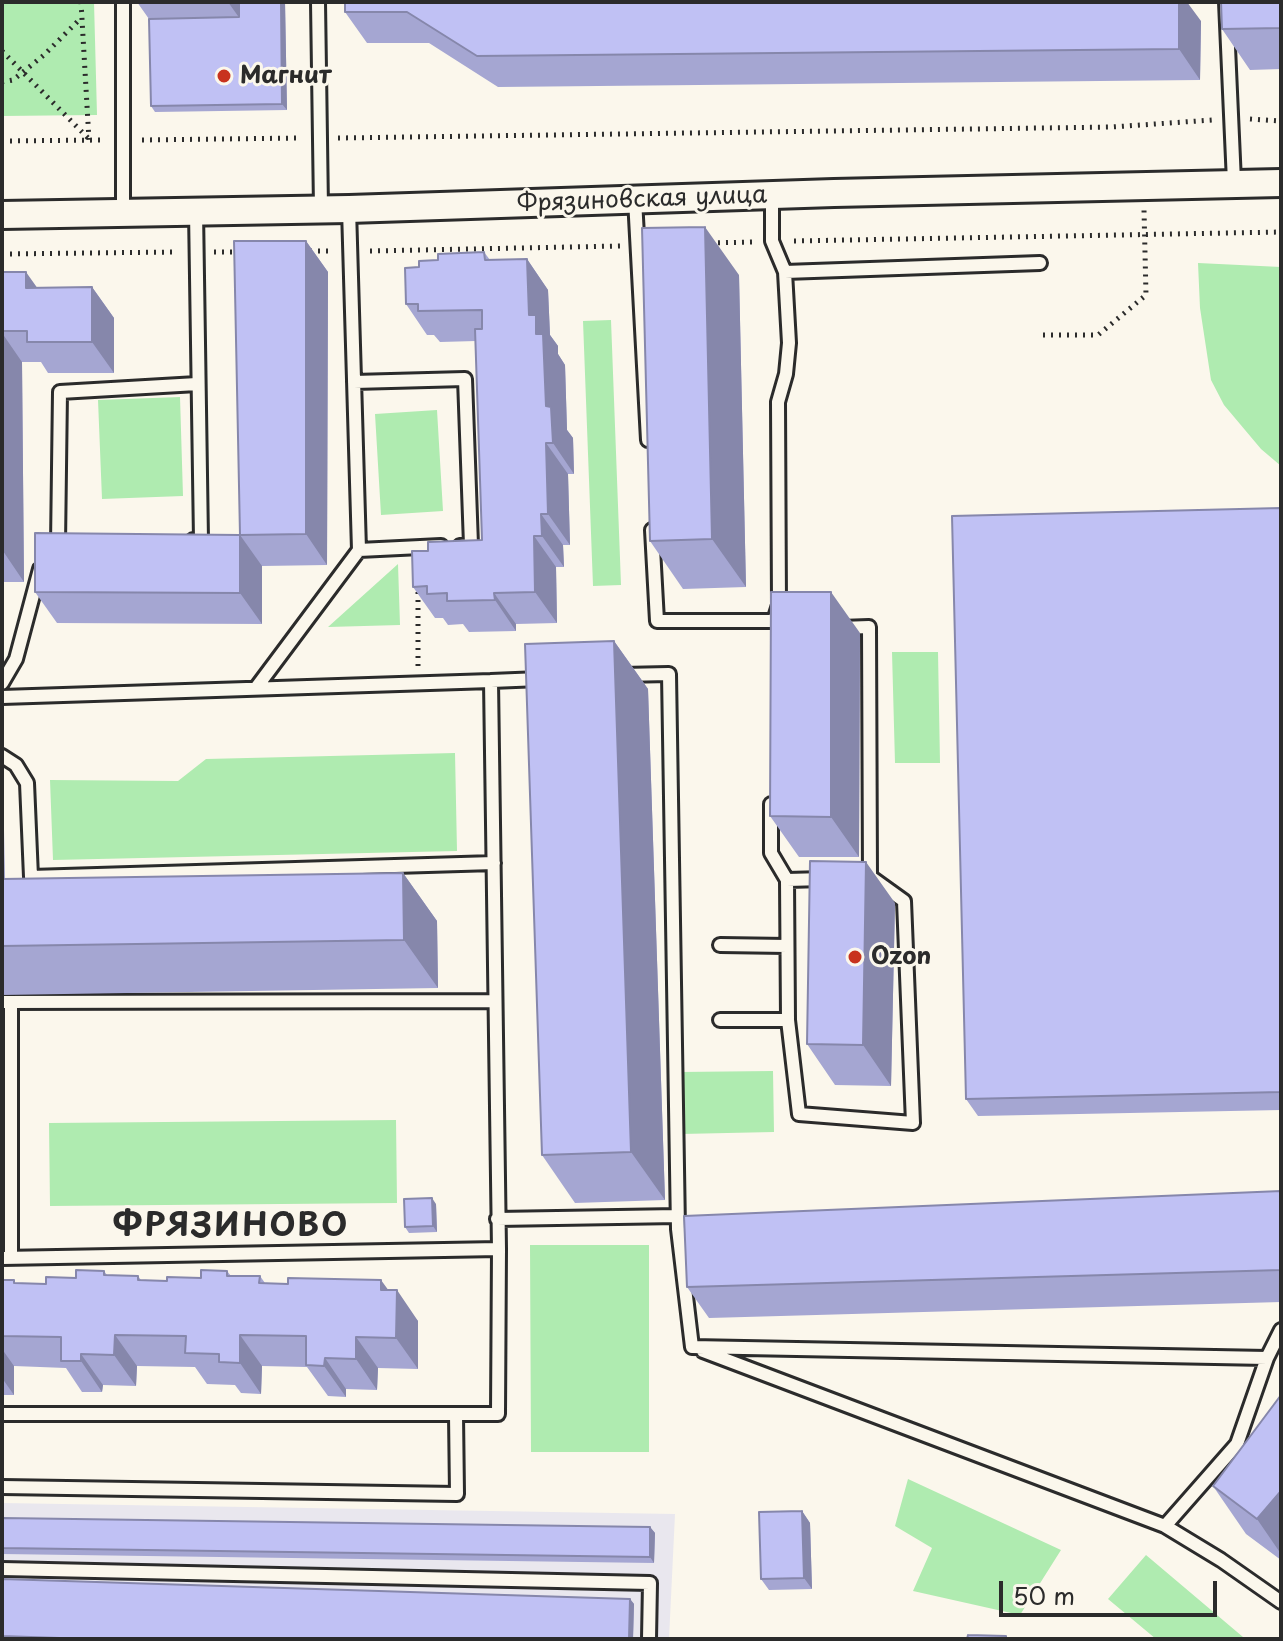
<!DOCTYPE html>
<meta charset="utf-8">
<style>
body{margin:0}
#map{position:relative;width:1283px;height:1641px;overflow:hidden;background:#fbf7ec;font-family:"Playpen Sans",sans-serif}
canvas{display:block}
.frame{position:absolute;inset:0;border:4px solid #2b2b2b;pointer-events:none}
.scale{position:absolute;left:999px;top:1581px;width:218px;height:36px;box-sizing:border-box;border:4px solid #2b2b2b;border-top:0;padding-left:10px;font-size:24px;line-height:28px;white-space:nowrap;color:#2b2b2b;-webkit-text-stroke:6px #fbf7ec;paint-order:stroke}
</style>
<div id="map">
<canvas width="1283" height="1641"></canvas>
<div class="frame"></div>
<div class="scale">50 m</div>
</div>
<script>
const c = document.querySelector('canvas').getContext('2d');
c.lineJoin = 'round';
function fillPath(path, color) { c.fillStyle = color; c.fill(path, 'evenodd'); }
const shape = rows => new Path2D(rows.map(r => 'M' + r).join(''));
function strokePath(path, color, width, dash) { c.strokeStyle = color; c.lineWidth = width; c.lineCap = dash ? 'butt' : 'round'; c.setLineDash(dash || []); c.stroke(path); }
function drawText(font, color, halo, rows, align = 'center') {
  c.font = font + ' "Playpen Sans",sans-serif'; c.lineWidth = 6; c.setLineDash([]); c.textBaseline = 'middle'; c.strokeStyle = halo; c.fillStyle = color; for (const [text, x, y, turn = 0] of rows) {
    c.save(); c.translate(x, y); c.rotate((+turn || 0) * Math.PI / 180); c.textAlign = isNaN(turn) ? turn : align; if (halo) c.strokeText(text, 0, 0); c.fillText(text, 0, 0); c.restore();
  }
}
const built = shape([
 [2,1503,675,1514,669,1639,2,1639]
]);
const green = shape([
 [2,2,94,2,97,115,2,116],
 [1198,263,1281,267,1281,466,1261,449,1224,405,1211,380,1200,308],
 [611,320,621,585,593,586,583,321],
 [180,397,183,496,102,499,98,400],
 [437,410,443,511,381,515,375,414],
 [398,564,400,625,328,627],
 [892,652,938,652,940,763,895,763],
 [455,753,457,851,53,860,50,780,178,781,206,759],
 [773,1071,774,1132,681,1134,680,1072],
 [396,1120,397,1203,50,1206,49,1123],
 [530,1245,649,1245,649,1452,531,1452],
 [908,1479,1061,1550,1020,1615,913,1591,932,1548,895,1526],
 [1146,1555,1243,1637,1242,1639,1156,1639,1108,1599]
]);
const path = shape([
 [81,2,89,140],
 [2,51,89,139],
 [2,82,13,80,44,55,81,18],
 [1250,119,1281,121],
 [338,138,1112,127,1212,120],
 [142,140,300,138],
 [2,141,104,140],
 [794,241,1281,232],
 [710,243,752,242],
 [310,251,332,251],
 [370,251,620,246],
 [214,252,240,252],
 [2,254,176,252],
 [1043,335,1098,335,1146,295,1144,210],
 [418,666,418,588]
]);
const service = shape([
 [318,2,321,208],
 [1226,2,1234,182],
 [635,199,648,440],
 [349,209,359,550,441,546],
 [123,213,123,2],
 [785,272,1040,263],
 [354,382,465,379,471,545,460,546],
 [652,530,657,621,774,621,779,605,778,402,786,374,789,343,785,272,772,241,772,196],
 [193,540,201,540,196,211],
 [58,544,60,392,197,384],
 [841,628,869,627,870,878,866,878],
 [622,675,669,674,678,1229,692,1347],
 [491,681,540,679],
 [2,683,16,659,40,569],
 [256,688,359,550],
 [2,697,491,681,499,1249,498,1414,2,1414],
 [2,756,16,765,27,783,31,877,494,863],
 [771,804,771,853,787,880,788,1020,799,1114,913,1123,904,901,872,878],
 [787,880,824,879],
 [720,945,787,946],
 [2,1002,494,1001],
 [11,1002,11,1258],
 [720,1020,788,1020],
 [497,1219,678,1216],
 [2,1258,499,1249],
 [692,1347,1267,1358,1281,1330],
 [703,1351,1165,1526],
 [1267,1358,1237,1444,1165,1526,1221,1560,1281,1602],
 [2,1487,457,1494,456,1415],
 [2,1569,650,1583,649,1639]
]);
const minor = shape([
 [2,215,349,209,834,193,1281,183]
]);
const wall = shape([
 [137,2,285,2,287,110,155,112,151,106,149,19],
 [345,2,1201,21,1200,80,498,87,429,43,367,43,345,12],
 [1281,2,1281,69,1250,70,1222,29],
 [306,241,328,272,327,565,262,566,262,624,57,623,35,592,240,535],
 [484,252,490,260,527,259,548,290,550,335,558,346,558,354,565,365,567,430,573,438,574,474,568,474,570,545,563,545,564,567,556,567,557,623,516,624,516,631,469,632,463,624,448,625,443,618,435,618,413,587,428,551,482,540,476,341,440,342,434,335,427,335,406,304,419,267,438,260],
 [2,272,37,288,92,287,114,318,114,373,48,373,41,362,22,362,24,582,2,582],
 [739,275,746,587,683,589,650,541],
 [1281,508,1281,1110,978,1116,966,1099],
 [860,633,859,857,799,857,770,816],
 [614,641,648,689,665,1200,575,1203,542,1155],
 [2,779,3,780,5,879,403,873,437,921,438,988,2,995],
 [895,903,891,1086,835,1085,807,1044],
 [1281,1191,1281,1302,709,1318,687,1287],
 [436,1204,437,1232,409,1233,405,1227],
 [104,1271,107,1275,138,1276,141,1280,167,1281,201,1278,227,1271,231,1276,260,1276,265,1283,388,1290,418,1321,418,1369,378,1368,377,1390,346,1389,346,1397,328,1396,307,1367,262,1366,261,1394,241,1393,235,1385,207,1384,195,1367,137,1366,136,1386,103,1385,102,1392,82,1392,66,1368,14,1366,14,1395,2,1395,2,1280,16,1283,46,1284],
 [1281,1395,1281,1560,1246,1534,1213,1486],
 [802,1511,810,1523,812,1589,769,1590,761,1579],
 [2,1518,650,1527,655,1533,654,1563,2,1554],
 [2,1579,630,1599,634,1604,633,1639,2,1639]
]);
const shadedWall = shape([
 [228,2,243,2,243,23],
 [281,2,285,2,287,110,282,104],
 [1179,2,1187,2,1201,21,1200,80,1179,49],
 [705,227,739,275,746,587,712,539],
 [306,241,328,272,327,565,306,534],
 [527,259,548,290,550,335,558,346,558,354,565,365,567,430,573,438,574,474,553,443,546,406,536,334,529,315],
 [26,272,48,303,26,288],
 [92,287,114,318,114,373,92,342],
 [2,333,22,362,24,582,3,551],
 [546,443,568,474,570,545,548,514],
 [541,514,563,545,564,567,542,536],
 [240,535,262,566,262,624,240,593],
 [534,536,556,567,557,623,535,592],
 [831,592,860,633,859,857,831,817],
 [494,593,516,624,516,631,495,600],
 [614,641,648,689,665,1200,631,1152],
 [2,779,3,780,5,928,2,923],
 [866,862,895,903,891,1086,863,1045],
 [403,873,437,921,438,988,404,940],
 [432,1198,436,1204,437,1232,433,1226],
 [381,1280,397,1302,397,1290,418,1321,418,1369,396,1338,381,1290],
 [115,1335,137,1366,136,1386,114,1355],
 [240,1335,262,1366,261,1394,240,1363],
 [356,1337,378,1368,377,1390,356,1359],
 [2,1349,14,1366,14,1395,2,1378],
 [81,1354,103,1385,102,1392,81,1361],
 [325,1358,346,1389,346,1397,324,1366],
 [1281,1491,1281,1554,1257,1519],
 [802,1511,810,1523,812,1589,804,1578],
 [650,1527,655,1533,654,1563,650,1557],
 [630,1599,634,1604,633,1639,629,1639]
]);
const building = shape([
 [239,2,281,2,282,104,151,106,149,19,239,17,239,2],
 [345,2,1179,2,1179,49,477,56,407,12,345,12,345,2],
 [1221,2,1281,2,1281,28,1222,29,1221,2],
 [705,227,712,539,650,541,642,228,705,227],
 [234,241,306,241,306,534,240,535,240,593,35,592,35,533,240,535,234,241],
 [484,252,485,260,527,259,529,315,536,315,536,334,543,334,546,406,551,407,553,443,546,443,548,514,541,514,542,536,534,536,535,592,494,593,495,600,447,601,447,593,427,594,427,586,413,587,412,551,428,551,428,542,482,540,475,329,482,329,482,310,418,311,418,304,406,304,405,268,419,267,419,261,438,260,438,254,484,252],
 [2,272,26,272,26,288,92,287,92,342,27,342,27,331,2,331,2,272],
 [2,471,3,551,2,551,2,471],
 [1281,508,1281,1092,966,1099,952,516,1281,508],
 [771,592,831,592,831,817,770,816,771,592],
 [614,641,631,1152,542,1155,525,644,614,641],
 [810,861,866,862,863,1045,807,1044,810,861],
 [403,873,404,940,2,946,2,879,403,873],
 [1281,1191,1281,1270,687,1287,684,1216,1281,1191],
 [432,1198,433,1226,405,1227,404,1199,432,1198],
 [76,1270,104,1271,104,1275,138,1276,138,1280,167,1281,167,1277,201,1278,201,1270,227,1271,227,1276,260,1276,259,1283,288,1284,288,1278,381,1280,381,1290,397,1290,396,1338,356,1337,356,1359,325,1358,324,1366,306,1365,306,1336,240,1335,240,1363,219,1362,219,1354,185,1353,186,1336,115,1335,114,1355,81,1354,81,1361,61,1361,61,1337,2,1336,2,1280,14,1280,14,1283,46,1284,46,1277,76,1278,76,1270],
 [1281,1395,1281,1491,1257,1519,1213,1486,1281,1395],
 [802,1511,804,1578,761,1579,759,1512,802,1511],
 [2,1518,650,1527,650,1557,2,1548,2,1518],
 [2,1579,630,1599,629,1639,88,1639,2,1636,2,1579],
 [968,1635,1006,1636,1006,1639,967,1639,968,1635]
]);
const markers = [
 [224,76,8,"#c8321e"],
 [855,957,8,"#c8321e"]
];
const poiNames = [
 ["Магнит",240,76],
 ["Ozon",871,957]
];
const streetNames = [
 ["Фрязиновская улица",642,200,-2]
];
const districtNames = [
 ["ФРЯЗИНОВО",231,1227]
];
fillPath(built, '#e9e7ee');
fillPath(green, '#afebb0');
strokePath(service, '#2b2b2b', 18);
strokePath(minor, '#2b2b2b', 32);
strokePath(path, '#2b2b2b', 5, [2, 6]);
strokePath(service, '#fbf7ec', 12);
strokePath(minor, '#fbf7ec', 26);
fillPath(wall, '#a5a6d2');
fillPath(shadedWall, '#8687ab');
fillPath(building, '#c0c1f4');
strokePath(building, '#8687ab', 2);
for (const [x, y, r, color] of markers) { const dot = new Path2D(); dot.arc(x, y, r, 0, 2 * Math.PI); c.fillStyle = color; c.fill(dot); strokePath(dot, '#fbf7ec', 3); }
drawText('bold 24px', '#2b2b2b', '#fbf7ec', poiNames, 'left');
drawText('24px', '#2b2b2b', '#fbf7ec', streetNames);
c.letterSpacing = '2px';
drawText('bold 32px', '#2b2b2b', '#fbf7ec', districtNames);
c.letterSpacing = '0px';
</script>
